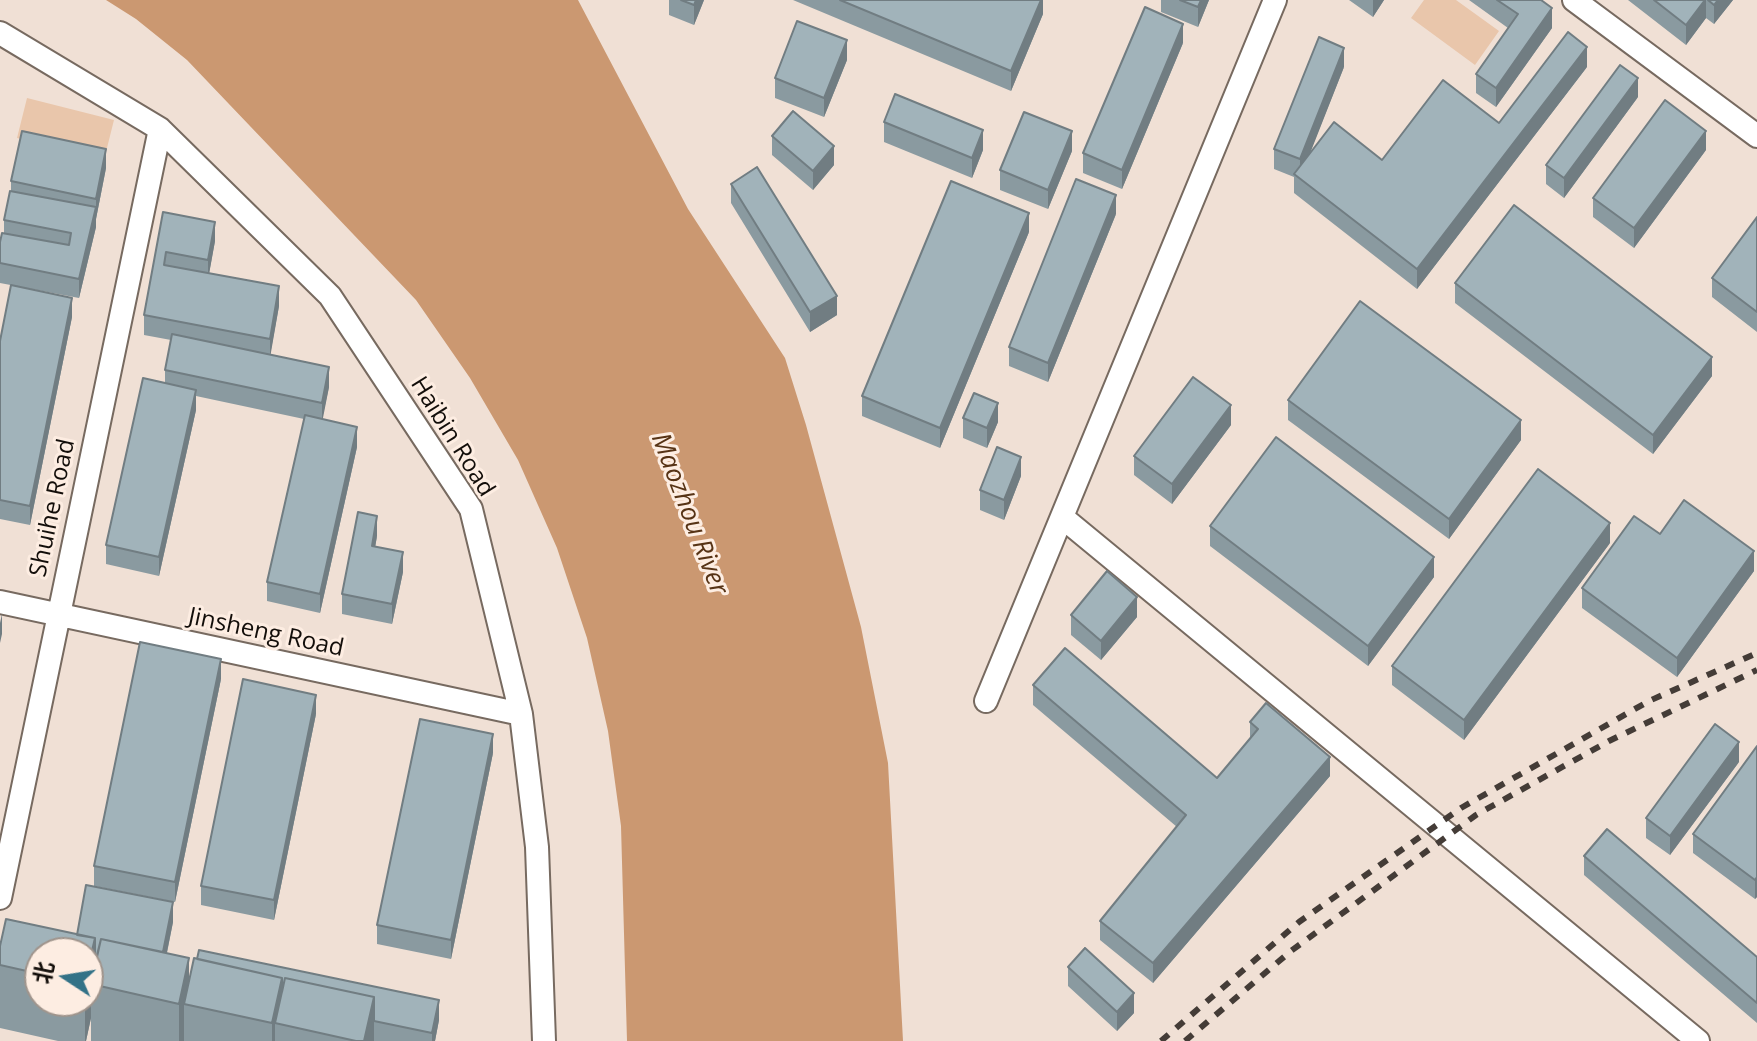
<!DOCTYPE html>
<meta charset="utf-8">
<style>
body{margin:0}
#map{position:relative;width:1757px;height:1041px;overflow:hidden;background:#f0e0d5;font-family:"Open Sans","Noto Sans SC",sans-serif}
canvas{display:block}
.north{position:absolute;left:24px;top:937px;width:80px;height:80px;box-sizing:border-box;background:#fdede2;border:2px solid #9f948c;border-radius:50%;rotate:282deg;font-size:22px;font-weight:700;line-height:32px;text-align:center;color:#130e0a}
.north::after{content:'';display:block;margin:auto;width:28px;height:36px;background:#337287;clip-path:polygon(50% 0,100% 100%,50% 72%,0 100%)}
</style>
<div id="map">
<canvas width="1757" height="1041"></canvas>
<div class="north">北</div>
</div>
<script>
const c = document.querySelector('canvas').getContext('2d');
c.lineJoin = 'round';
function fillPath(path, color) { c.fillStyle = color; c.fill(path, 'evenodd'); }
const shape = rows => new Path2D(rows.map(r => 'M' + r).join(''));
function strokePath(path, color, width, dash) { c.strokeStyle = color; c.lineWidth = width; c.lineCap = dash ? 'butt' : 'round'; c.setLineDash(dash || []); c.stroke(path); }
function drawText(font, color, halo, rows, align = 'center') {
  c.font = font + ' "Open Sans",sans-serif'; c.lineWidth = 6; c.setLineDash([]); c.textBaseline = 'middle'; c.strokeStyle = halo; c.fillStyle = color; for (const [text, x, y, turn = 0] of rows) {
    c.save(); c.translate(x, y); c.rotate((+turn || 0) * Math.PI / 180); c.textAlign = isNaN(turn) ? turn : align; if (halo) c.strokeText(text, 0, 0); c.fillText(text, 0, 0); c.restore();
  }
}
const green = shape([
 [1424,0,1456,0,1499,31,1475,65,1411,18],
 [27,98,114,120,104,160,17,138]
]);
const water = shape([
 [106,0,578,0,688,209,785,358,806,425,861,627,888,763,903,1041,627,1041,621,826,608,731,587,638,557,548,518,460,470,378,416,300,187,60,136,19]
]);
const minor = shape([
 [1574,0,1757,136],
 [0,33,160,129,330,296,471,509,521,714,537,847,544,1041],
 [1062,517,1698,1041],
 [0,602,521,714],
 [986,701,1275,0],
 [0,898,160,129]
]);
const rail = shape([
 [1161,1041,1299,922,1461,808,1649,701,1757,653],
 [1185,1041,1291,951,1476,815,1609,741,1757,670]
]);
const wall = shape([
 [669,0,704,0,694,25,669,15],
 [793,0,1043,0,1043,14,1011,91],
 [1161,0,1209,0,1198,27,1161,12],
 [1349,0,1384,0,1373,17],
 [1469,0,1541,0,1552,28,1496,107,1476,93,1476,74,1508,28],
 [1628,0,1733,0,1714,24,1706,18,1686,45],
 [1183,43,1122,189,1083,173,1083,153],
 [847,60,824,117,775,98,775,78],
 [1344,67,1310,152,1382,160,1499,123,1587,67,1417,289,1294,193,1294,177,1274,169,1274,149],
 [1638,97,1564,198,1546,184,1546,165],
 [884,122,983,150,972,178,884,142],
 [772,136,834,165,813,190,772,155],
 [1706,150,1634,248,1593,217,1593,198],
 [1072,151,1048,209,1000,190,1000,170],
 [106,168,96,219,96,227,79,298,0,283,0,242,4,233,4,220,11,191,11,181],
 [731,184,837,315,810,332,731,203],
 [163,212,215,241,209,273,279,306,270,355,329,387,322,419,357,447,320,613,267,601,267,582,304,419,196,396,196,410,159,576,106,564,106,545,165,383,165,370,171,340,144,335,144,315],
 [1116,214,1048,382,1009,366,1009,347],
 [1757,217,1757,332,1712,297,1712,278],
 [1029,232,940,448,862,416,862,396],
 [1455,283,1712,376,1653,454,1455,303],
 [72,317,30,525,0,519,0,341],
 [1288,400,1521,440,1449,539,1288,420],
 [963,418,998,422,987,448,963,438],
 [1231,425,1172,504,1134,475,1134,456],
 [1021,476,1004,520,980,510,980,490],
 [1210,526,1434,577,1368,666,1210,546],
 [1660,534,1754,571,1677,677,1582,608,1582,588],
 [377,536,375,547,403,572,392,624,342,614,342,594],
 [1610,543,1464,740,1392,685,1392,666],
 [1071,615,1137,617,1101,660,1071,635],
 [221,679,175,902,94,886,94,866],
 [1033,685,1217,778,1250,738,1250,722,1330,776,1153,983,1100,940,1100,921,1177,827,1033,705],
 [316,714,274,920,201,905,201,886],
 [1757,746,1757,897,1755,899,1693,853,1693,834],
 [493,753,451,959,377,944,377,925],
 [1739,762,1670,855,1646,838,1646,818],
 [1584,856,1757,957,1757,1023,1584,875],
 [173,922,167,953,189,978,439,1020,435,1041,91,1041,91,1018,86,1041,58,1041,0,1028,0,946],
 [40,953,88,953,88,1001,40,1001],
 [1068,967,1134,1013,1117,1031,1068,986]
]);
const shadedWall = shape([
 [696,0,704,0,694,25,694,5],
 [1041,0,1043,0,1043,14,1011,91,1011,71],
 [1201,0,1209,0,1198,27,1198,7],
 [1373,0,1384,0,1373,17],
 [1705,0,1706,0,1706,18,1686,45,1686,25],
 [1718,0,1733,0,1714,24,1714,5],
 [1552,8,1552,28,1496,107,1496,88],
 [1183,24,1183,43,1122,189,1122,170],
 [847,40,847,60,824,117,824,98],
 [1587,47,1587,67,1417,289,1417,269],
 [1344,48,1344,67,1300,179,1300,159],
 [1638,78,1638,97,1564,198,1564,178],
 [983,130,983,150,972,178,972,158],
 [1072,131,1072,151,1048,209,1048,190],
 [1706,131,1706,150,1634,248,1634,228],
 [834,146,834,165,813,190,813,171],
 [106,149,106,168,96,219,96,199],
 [1116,195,1116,214,1048,382,1048,363],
 [96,207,96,227,79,298,79,279],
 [1029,213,1029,232,940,448,940,428],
 [215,222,215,241,208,280,208,260],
 [279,286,279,306,270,358,270,339],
 [837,296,837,315,810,332,810,312],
 [72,298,72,317,30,525,30,506],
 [1712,357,1712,376,1653,454,1653,435],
 [329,367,329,387,322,423,322,403],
 [196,390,196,410,159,576,159,557],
 [998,403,998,422,987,448,987,428],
 [1231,405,1231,425,1172,504,1172,484],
 [1521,420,1521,440,1449,539,1449,519],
 [357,427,357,447,320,613,320,594],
 [1021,457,1021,476,1004,520,1004,500],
 [377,516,377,536,372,566,372,546],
 [1610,523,1610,543,1464,740,1464,720],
 [1754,551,1754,571,1677,677,1677,658],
 [403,552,403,572,392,624,392,604],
 [1434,557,1434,577,1368,666,1368,646],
 [1137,597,1137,617,1101,660,1101,641],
 [2,614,2,634,0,643,0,623],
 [221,659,221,679,175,902,175,882],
 [316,695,316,714,274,920,274,900],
 [493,734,493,753,451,959,451,940],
 [1739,742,1739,762,1670,855,1670,836],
 [1330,757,1330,776,1153,983,1153,963],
 [1757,877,1757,897,1755,899,1755,880],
 [173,902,173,922,159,991,159,972],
 [95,938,95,985,91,984,91,1018,86,1041,85,1041,85,1001,88,1001,88,968],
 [189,958,189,1005,184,1004,184,1041,179,1041,179,1004],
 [282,978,282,1025,275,1023,275,1041,272,1041,272,1023],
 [1134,993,1134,1013,1117,1031,1117,1012],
 [374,997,374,1041,364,1041],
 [439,1000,439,1020,435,1041,432,1041,432,1033]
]);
const building = shape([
 [681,0,696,0,694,5,681,0],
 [840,0,1041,0,1011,71,840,0],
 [1180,0,1201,0,1198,7,1180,0],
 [1497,0,1541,0,1552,8,1496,88,1476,74,1518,14,1497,0],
 [1654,0,1705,0,1686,25,1654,0],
 [1708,0,1718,0,1714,5,1708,0],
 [1145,7,1183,24,1122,170,1083,153,1145,7],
 [797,21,847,40,824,98,775,78,797,21],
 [1568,32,1587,47,1417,269,1294,174,1334,122,1382,160,1443,80,1499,123,1568,32],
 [1319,37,1344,48,1300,159,1274,149,1319,37],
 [1620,65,1638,78,1564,178,1546,165,1620,65],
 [895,94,983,130,972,158,884,122,895,94],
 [1665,100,1706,131,1634,228,1593,198,1665,100],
 [793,111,834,146,813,171,772,136,793,111],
 [1024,112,1072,131,1048,190,1000,170,1024,112],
 [22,131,106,149,96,199,11,181,22,131],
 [757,167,837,296,810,312,731,184,757,167],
 [1076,179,1116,195,1048,363,1009,347,1076,179],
 [951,181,1029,213,940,428,862,396,951,181],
 [10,191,96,207,79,279,0,263,0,242,2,233,69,245,71,233,4,220,10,191],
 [1514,205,1712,357,1653,435,1455,283,1514,205],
 [163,212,215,222,208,260,166,252,164,265,279,286,270,339,144,315,163,212],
 [1757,217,1757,312,1712,278,1757,217],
 [11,285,72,298,30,506,0,500,0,341,11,285],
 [1360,301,1521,420,1449,519,1288,400,1360,301],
 [172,334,329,367,322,403,165,370,172,334],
 [1193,377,1231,405,1172,484,1134,456,1193,377],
 [143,378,196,390,159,557,106,545,143,378],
 [974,393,998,403,987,428,963,418,974,393],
 [305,415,357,427,320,594,267,582,305,415],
 [1276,437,1434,557,1368,646,1210,526,1276,437],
 [997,447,1021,457,1004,500,980,490,997,447],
 [1538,469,1610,523,1464,720,1392,666,1538,469],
 [1684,500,1754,551,1677,658,1582,588,1634,516,1660,534,1684,500],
 [358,512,377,516,372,546,403,552,392,604,342,594,358,512],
 [1107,571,1137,597,1101,641,1071,615,1107,571],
 [140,642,221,659,175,882,94,866,140,642],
 [1065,648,1217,778,1258,729,1250,722,1266,703,1330,757,1153,963,1100,921,1186,815,1033,685,1065,648],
 [243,679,316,695,274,900,201,886,243,679],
 [420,719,493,734,451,940,377,925,420,719],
 [1715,724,1739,742,1670,836,1646,818,1715,724],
 [1757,746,1757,877,1755,880,1693,834,1757,746],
 [1607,829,1757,957,1757,1003,1584,856,1607,829],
 [86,885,173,902,163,952,101,939,96,959,95,959,95,938,77,935,86,885],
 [6,919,95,938,88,968,88,953,40,953,40,974,0,965,0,946,6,919],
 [101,939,189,958,179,1004,91,984,101,939],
 [1085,948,1134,993,1117,1012,1068,967,1085,948],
 [199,950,439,1000,432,1033,374,1021,374,997,285,978,282,992,282,978,197,959,199,950],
 [194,958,282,978,272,1023,184,1004,194,958],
 [285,978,374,997,364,1041,356,1041,275,1023,285,978]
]);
const streetNames = [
 ["Haibin Road",452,437,58],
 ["Shuihe Road",53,508,-78],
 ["Jinsheng Road",266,633,12]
];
const waterNames = [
 ["Maozhou River",689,514,69]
];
fillPath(green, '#e9c6ab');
fillPath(water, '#cb9871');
strokePath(minor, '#776a60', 26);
strokePath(minor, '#fff', 22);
strokePath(rail, '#443c37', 6, [10, 10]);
fillPath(wall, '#8a9aa0');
fillPath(shadedWall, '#717d82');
fillPath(building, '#a1b3ba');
strokePath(building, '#717d82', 2);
drawText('24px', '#130e0a', '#fdede2', streetNames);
drawText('italic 26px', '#573315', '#fdede2', waterNames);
</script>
